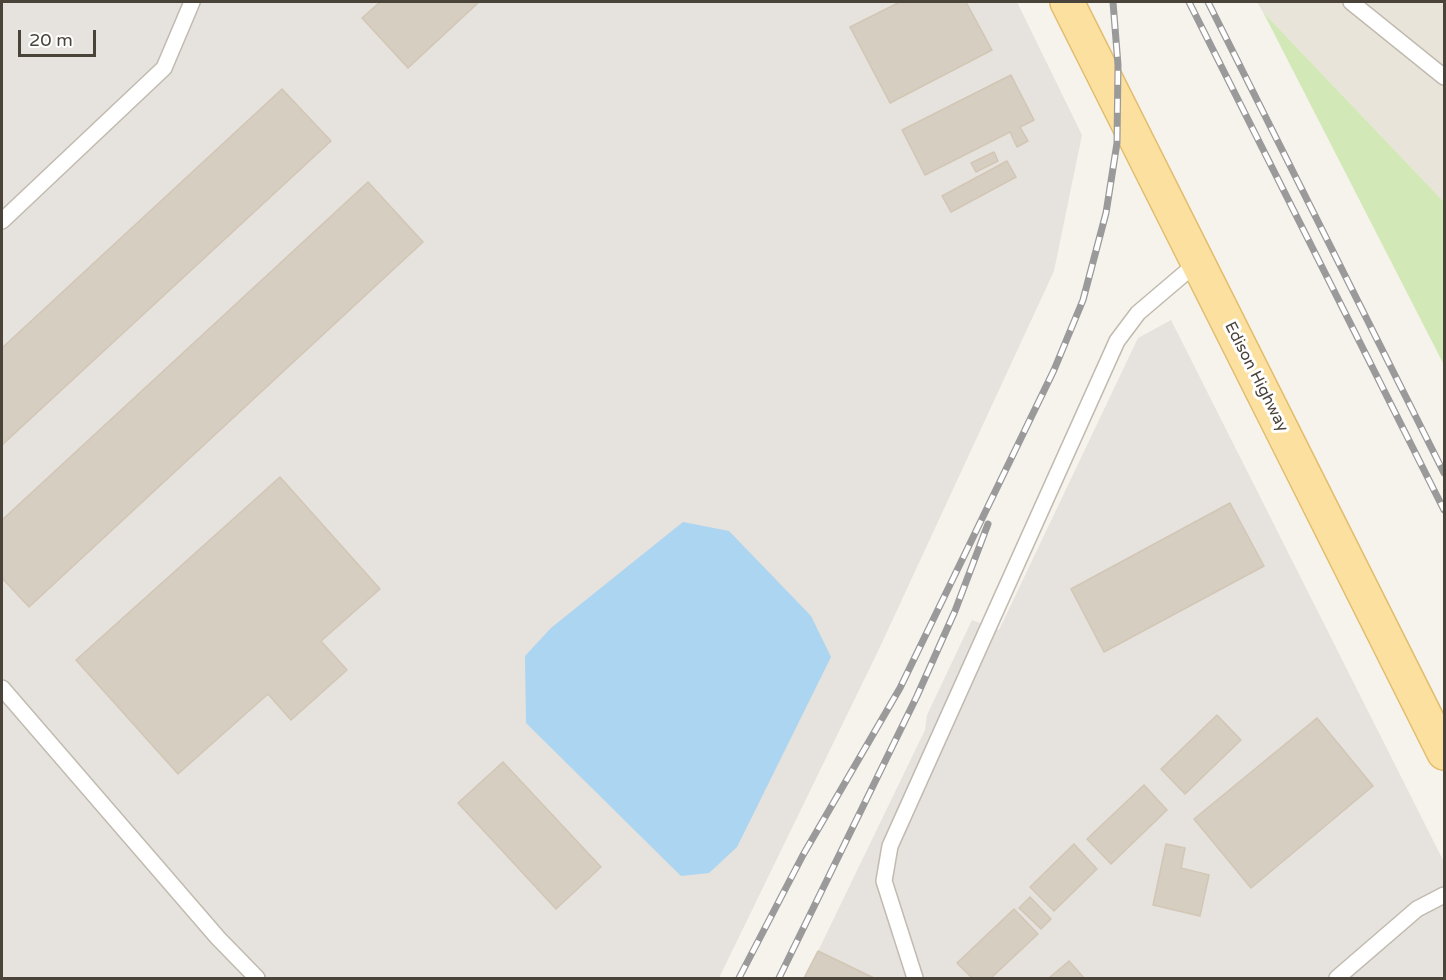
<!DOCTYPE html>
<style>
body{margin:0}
#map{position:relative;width:1446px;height:980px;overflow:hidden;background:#f6f3ec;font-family:"Varela Round",sans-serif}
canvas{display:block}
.frame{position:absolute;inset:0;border:3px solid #4a433a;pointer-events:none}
.scale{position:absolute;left:18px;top:30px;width:78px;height:27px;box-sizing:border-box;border:3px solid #4a433a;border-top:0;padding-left:8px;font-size:18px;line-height:21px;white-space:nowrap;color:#4a433a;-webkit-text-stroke:4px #fff;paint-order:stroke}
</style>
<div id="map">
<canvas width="1446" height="980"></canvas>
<div class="frame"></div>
<div class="scale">20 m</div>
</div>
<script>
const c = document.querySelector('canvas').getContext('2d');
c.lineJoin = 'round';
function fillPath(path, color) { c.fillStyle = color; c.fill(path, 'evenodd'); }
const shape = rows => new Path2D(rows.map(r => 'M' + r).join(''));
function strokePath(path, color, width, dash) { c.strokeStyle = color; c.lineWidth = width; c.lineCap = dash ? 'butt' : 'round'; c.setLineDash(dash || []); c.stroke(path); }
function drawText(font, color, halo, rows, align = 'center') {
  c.font = font + ' "Varela Round",sans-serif'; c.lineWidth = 6; c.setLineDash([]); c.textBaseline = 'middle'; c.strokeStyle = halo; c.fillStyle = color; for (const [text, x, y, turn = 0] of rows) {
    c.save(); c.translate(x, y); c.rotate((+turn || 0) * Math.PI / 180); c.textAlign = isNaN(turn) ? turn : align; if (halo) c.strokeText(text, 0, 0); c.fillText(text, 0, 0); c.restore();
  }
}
const residential = shape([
 [1257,2,1444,2,1444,202,1263,12]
]);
const industrial = shape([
 [2,2,1017,2,1082,135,1054,271,880,647,719,978,2,978],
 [1171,320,1444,862,1444,978,805,978,925,730,927,715,972,620,999,630,1138,338]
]);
const green = shape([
 [1263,12,1444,202,1444,365]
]);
const water = shape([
 [683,522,729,531,811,616,831,657,737,847,709,873,681,876,526,723,525,656,551,628]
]);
const building = shape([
 [380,2,479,2,408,68,362,18,380,2],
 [900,2,966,2,992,50,890,103,850,27,900,2],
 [1011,75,1034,120,1020,127,1028,141,1017,147,1010,132,925,175,902,130,1011,75],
 [282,89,331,141,2,445,2,348,282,89],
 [994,152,998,161,976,172,971,163,994,152],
 [1007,161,1016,177,951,212,942,196,1007,161],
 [368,182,423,242,29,607,2,578,2,520,368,182],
 [280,477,380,589,321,641,347,670,291,720,268,694,178,774,76,660,280,477],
 [1230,503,1264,566,1104,652,1071,589,1230,503],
 [1217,715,1241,740,1185,794,1161,769,1217,715],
 [1317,718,1373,786,1251,888,1194,819,1317,718],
 [503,762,601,867,556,909,458,803,503,762],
 [1144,785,1167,810,1111,864,1087,839,1144,785],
 [1074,844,1097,869,1054,911,1030,887,1074,844],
 [1166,844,1185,848,1181,868,1209,875,1200,916,1153,905,1166,844],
 [1030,897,1051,919,1041,929,1019,908,1030,897],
 [1014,909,1038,934,991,978,972,978,957,963,1014,909],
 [818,951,874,978,804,978,818,951],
 [1069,961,1084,978,1049,978,1069,961]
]);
const lane = shape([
 [1351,2,1444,77],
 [2,221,164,68,192,2],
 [2,688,218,938,257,978],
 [915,978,884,881,890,846,1117,341,1138,313,1198,262],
 [1337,978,1417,909,1444,895]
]);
const primary = shape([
 [1067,2,1444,753]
]);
const rail = shape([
 [1189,2,1444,510],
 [1208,2,1444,473],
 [739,978,803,855,900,688,1054,370,1083,300,1106,213,1117,143,1118,65,1113,2],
 [779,978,917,696,955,611,988,524]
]);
const streetNames = [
 ["Edison Highway",1256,377,63]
];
fillPath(residential, '#e9e4da');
fillPath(industrial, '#e6e2dd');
fillPath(green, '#d3e8b7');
fillPath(water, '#abd5f0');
fillPath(building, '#d7cec2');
strokePath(building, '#d2c6b5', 1.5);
strokePath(lane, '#c1baaf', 18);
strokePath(primary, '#e2bd6e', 36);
strokePath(lane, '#fff', 15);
strokePath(primary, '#fce09f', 33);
strokePath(rail, '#9a9a9a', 7);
strokePath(rail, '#fff', 4.5, [14]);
drawText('16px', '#4a433a', '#fff', streetNames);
</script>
